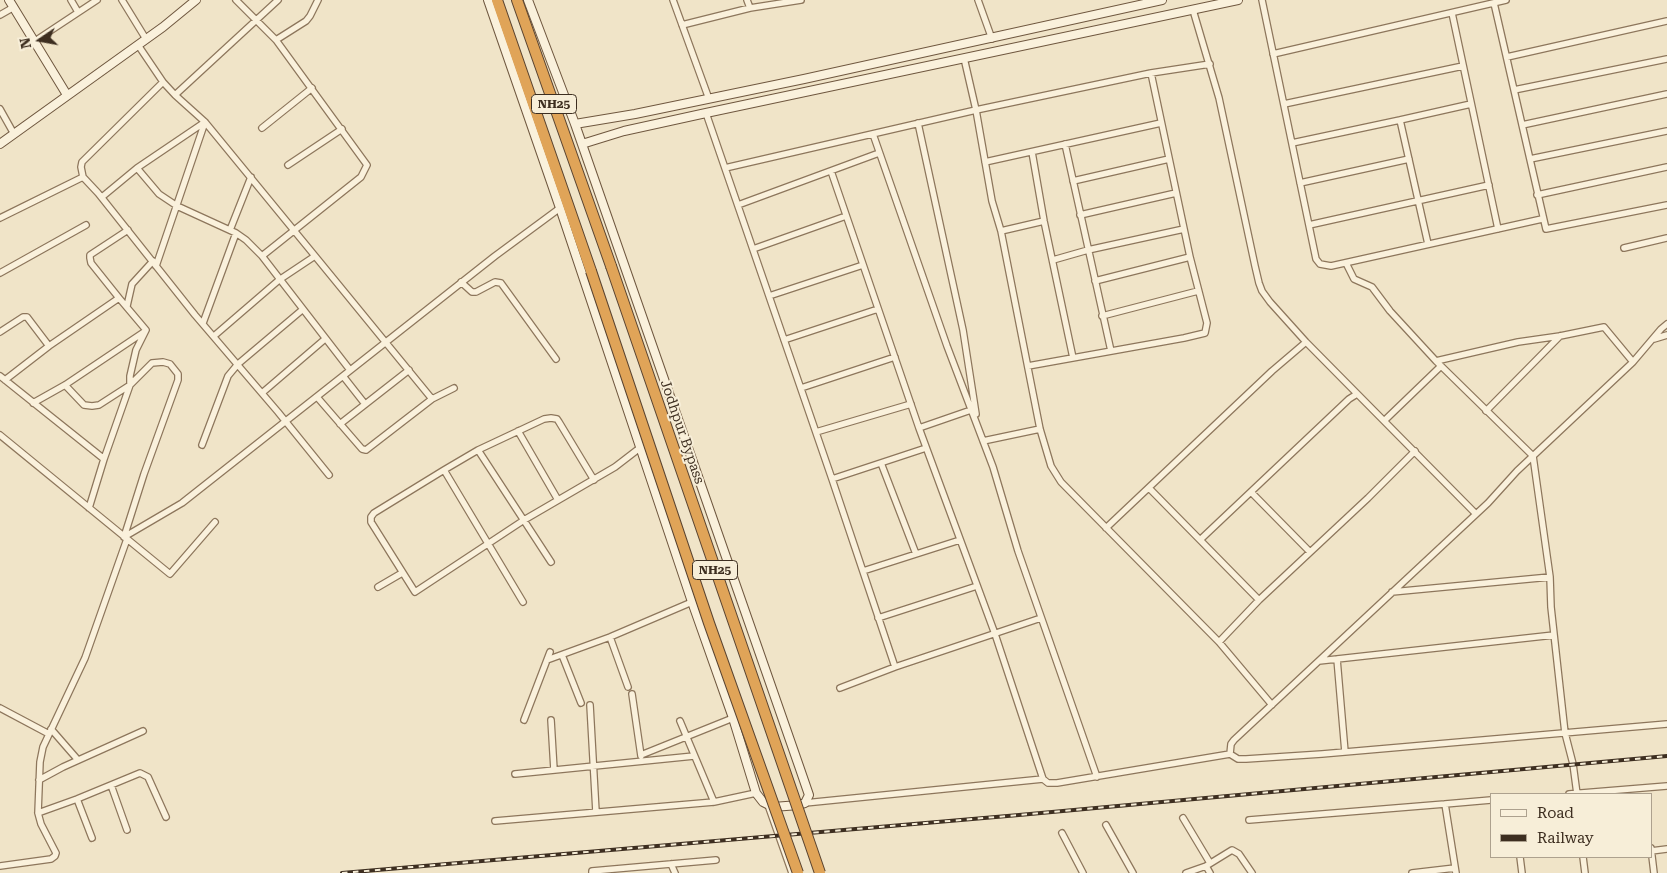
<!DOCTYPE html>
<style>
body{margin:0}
#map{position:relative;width:1667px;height:873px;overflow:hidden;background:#f0e4c8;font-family:"Roboto Serif",serif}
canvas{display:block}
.legend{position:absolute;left:1490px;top:793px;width:162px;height:65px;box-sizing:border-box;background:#f7eed8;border:1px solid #ada18e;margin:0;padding:6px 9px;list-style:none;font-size:15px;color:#3d2e20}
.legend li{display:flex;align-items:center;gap:10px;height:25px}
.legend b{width:25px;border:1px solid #ada18e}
.north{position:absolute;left:15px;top:15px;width:50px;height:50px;-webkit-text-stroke:4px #f7eed8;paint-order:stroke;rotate:258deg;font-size:14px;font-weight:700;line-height:20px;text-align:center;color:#3d2e20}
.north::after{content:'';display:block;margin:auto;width:18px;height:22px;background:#3d2e20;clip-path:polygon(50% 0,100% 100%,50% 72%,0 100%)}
</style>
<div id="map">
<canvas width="1667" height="873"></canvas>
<ul class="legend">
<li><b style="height:6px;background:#faf1dc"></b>Road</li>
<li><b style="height:6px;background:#3d2e20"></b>Railway</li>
</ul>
<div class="north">N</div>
</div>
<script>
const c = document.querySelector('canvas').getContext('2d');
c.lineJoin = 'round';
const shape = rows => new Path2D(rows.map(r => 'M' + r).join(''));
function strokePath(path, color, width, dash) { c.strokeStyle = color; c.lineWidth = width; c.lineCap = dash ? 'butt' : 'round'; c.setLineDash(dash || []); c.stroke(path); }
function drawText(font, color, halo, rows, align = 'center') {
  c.font = font + ' "Roboto Serif",serif'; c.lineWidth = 4; c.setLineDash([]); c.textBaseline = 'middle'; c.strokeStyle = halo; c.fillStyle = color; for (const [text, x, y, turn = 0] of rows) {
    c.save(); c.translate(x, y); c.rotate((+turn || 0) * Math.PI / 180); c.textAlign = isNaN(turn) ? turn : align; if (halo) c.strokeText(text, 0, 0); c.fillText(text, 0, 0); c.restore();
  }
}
const street = shape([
 [71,0,78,12],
 [122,0,146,39],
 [236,0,276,40,367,165,361,177,262,256],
 [673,0,709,99],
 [747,0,750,8],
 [978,0,992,39],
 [1262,0,1316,259,1320,264,1331,266,1542,219],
 [1494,3,1546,229,1667,205],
 [1193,10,1219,98,1255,266,1259,283,1262,291,1270,302,1306,342,1476,514],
 [1452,13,1498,229],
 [0,15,14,7],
 [682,25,750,8,801,0],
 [38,39,97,0],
 [276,40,306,21,310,16,318,0],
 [1273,54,1506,0],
 [1507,57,1667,21],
 [964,58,976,110,992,201,1001,231,1040,429,1051,466,1061,482,1219,642,1272,705],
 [1514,90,1667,59],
 [175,95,278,0],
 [1284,104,1463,66],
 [0,109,14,134],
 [706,113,832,479,895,667],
 [205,122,315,256],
 [918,123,963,330,976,414],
 [1522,125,1667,94],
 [262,128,312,88],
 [873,134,947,346,993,467,1018,551,1097,777],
 [1292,143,1400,120],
 [1065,144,1111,351],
 [1032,152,1044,221,1073,358],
 [1530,159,1667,131],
 [985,162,1161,123],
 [288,165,342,129],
 [137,168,159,194,177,206,236,233,246,240,262,256,350,370],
 [725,168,976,110,1151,73,1210,64],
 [831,171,919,428,995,634,1043,779],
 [83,177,98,193,195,315,278,412,329,475],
 [1073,181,1169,159],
 [1300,183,1409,159],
 [1537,195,1667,167],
 [102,197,137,168,205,122,175,95,163,82],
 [738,205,879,153],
 [1080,215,1176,193],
 [0,218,83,177,81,167,82,162,163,82,138,45],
 [1309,225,1489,185],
 [230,230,251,177],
 [1001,231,1044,221],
 [1428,244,1400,120,1471,104],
 [1624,248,1667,238],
 [753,249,846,216],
 [1053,260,1088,250,1184,229],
 [1346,263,1354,279,1372,287,1390,311,1436,361],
 [156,266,205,122],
 [0,273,86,225],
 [1095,281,1190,257],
 [461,282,472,292,476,292,495,282,501,283,556,359],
 [769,296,863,265],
 [119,298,91,263,90,258,90,255,128,230],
 [127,306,132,284,153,261],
 [1102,316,1198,291],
 [203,323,236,233],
 [1667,324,1661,329,1633,362,1517,471,1488,503,1234,740,1231,744,1230,754,1238,759,1246,759,1322,754,1667,724],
 [0,332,23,317,27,317,49,346,5,380],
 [214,336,279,280,315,256,432,399],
 [1654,339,1667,335],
 [784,340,878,309],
 [49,346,119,298,146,330,136,350,130,376,130,385,99,405,92,406,84,405,65,385],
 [1028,366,1184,338,1205,333,1207,323,1190,257,1151,73],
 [0,376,104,459,89,508],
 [343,376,365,404],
 [801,388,895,357],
 [262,393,325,339],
 [317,397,362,449,366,450,432,399,454,388],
 [33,403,65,385,144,332],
 [1486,411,1560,336],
 [1385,420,1441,366],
 [340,424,409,370],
 [919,428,971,410],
 [518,431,558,500],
 [816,432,911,404],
 [0,435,170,574,215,522],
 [983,441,1040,429],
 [202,445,228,376,238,364,302,310],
 [478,450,551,562],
 [104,459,130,385,152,363,163,362,170,364,178,374,178,380,144,474,124,537],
 [881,463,916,554],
 [444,470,523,602],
 [832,479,926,448],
 [594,480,559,422,557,419,551,418,544,419,478,450,444,470,374,513,371,517,371,522,415,592,524,520,615,467,641,447],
 [1149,488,1259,600],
 [1251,492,1310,552],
 [1106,528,1272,371,1306,342],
 [124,537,182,503,495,256,560,208],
 [1201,539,1349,399,1357,394],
 [863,571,960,540],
 [378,587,402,573],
 [1392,592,1550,577],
 [878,618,977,586],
 [610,637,628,687],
 [1219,642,1259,600,1368,498,1415,451],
 [562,655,581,703],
 [1337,659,1345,752],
 [547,660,610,637,692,602],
 [1319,661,1554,635],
 [840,688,895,667,1041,618],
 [632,694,641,756],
 [590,705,596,812],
 [0,708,49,734],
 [524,720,550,652],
 [551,720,554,770],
 [680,721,714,802],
 [51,729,78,760],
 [641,755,733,718],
 [515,774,694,756],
 [39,780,63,767,143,731],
 [111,785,127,830],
 [1569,794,1667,786],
 [1577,794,1573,764,1565,733,1551,607,1550,577,1533,456,1436,361,1518,342,1560,336,1604,327,1633,362],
 [77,799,92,838],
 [805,803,1043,779,1048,783,1057,783,1230,754],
 [768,805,792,873],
 [38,813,77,799,140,773,148,777,166,817],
 [1183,818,1210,863],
 [1249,820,1445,804],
 [495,821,714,802,756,793],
 [1106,825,1133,873],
 [1062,833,1083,873],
 [1651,848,1654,873],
 [1651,851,1667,849],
 [1520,857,1522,873],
 [1583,857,1585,873],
 [671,864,675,873],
 [0,866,51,859,55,856,56,853,41,824,38,813,40,762,43,747,85,658,127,539],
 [1206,866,1232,850,1239,854,1252,873],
 [592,873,592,871,716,860],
 [1186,873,1206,866,1210,873],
 [1412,873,1455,868],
 [1456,873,1445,804,1491,800]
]);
const secondary = shape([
 [9,0,67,95],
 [488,0,560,208,692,602,733,718,756,793,763,802,773,807,799,805,805,803,809,795,799,766,575,124,528,0],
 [575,124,635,114,804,79,1162,0],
 [0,144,163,27,196,0],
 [582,144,624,131,706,113,1238,0]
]);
const highway = shape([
 [497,0,591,271],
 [517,0,611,266]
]);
const rail = shape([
 [342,873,1019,815,1667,756]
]);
const highwayBridge = shape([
 [611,266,820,873],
 [591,271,709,623,798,873]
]);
const shields = [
 [554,104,45],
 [715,570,45]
];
const shieldNames = [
 ["NH25",554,104],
 ["NH25",715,570]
];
const streetNames = [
 ["Jodhpur Bypass",682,432,71]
];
strokePath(street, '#8d765c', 8);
strokePath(secondary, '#6f573f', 10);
strokePath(highway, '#5b4430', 12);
strokePath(street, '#faf1dc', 5.5);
strokePath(secondary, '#faf1dc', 8);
strokePath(highway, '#e0a458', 10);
strokePath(rail, '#3d2e20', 4);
strokePath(rail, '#f7eed8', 2, [5.5]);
strokePath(highwayBridge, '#5b4430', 12, []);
strokePath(highwayBridge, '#e0a458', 10);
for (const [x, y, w] of shields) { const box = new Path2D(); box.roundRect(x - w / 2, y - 9.5, w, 19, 4); c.fillStyle = '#f7eed8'; c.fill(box); strokePath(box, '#3d2e20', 1); }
drawText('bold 12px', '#3d2e20', null, shieldNames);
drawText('14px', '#3d2e20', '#f7eed8', streetNames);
</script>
